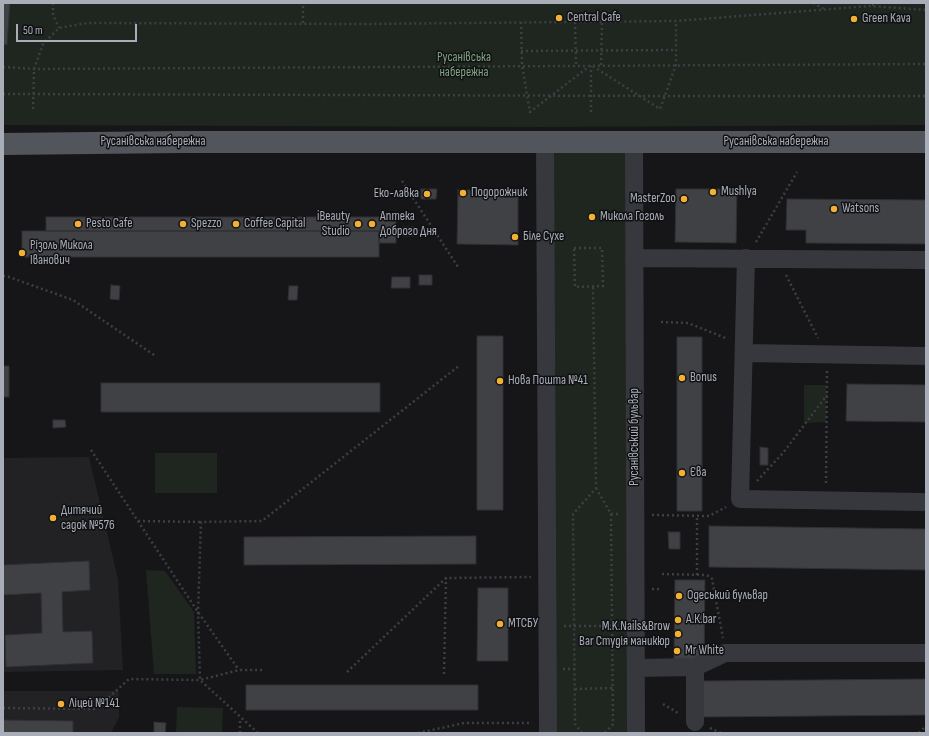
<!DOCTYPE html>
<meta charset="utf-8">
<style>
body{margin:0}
#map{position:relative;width:929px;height:736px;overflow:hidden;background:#161618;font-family:"Sofia Sans Condensed",sans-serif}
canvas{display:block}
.frame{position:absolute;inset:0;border:4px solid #a8adb8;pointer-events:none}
.scale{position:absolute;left:16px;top:24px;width:121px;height:18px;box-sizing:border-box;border:2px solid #a8adb8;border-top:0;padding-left:5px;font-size:12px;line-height:14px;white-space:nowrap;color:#a8adb8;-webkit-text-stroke:3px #111113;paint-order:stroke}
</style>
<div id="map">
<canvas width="929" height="736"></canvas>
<div class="frame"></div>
<div class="scale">50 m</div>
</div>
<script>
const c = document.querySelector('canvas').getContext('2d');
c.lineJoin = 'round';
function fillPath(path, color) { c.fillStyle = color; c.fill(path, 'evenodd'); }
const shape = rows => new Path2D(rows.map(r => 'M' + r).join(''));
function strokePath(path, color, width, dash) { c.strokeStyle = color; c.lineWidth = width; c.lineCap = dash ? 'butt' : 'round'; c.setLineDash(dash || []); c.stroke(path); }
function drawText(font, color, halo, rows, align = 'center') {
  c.font = font + ' "Sofia Sans Condensed",sans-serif'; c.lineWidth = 3; c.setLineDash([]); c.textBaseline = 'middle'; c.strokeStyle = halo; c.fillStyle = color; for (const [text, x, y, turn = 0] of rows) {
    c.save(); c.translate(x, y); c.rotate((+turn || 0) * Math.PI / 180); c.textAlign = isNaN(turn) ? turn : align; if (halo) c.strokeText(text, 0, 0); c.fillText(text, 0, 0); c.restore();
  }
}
const built = shape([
 [89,457,118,579,123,670,3,672,3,458],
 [3,691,119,691,119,717,111,733,3,733]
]);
const green = shape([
 [3,3,926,3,926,125,540,127,3,125],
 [634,141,636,733,548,733,545,142],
 [804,385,826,385,826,422,804,423],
 [155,453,217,453,217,493,155,493],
 [146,570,165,571,194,612,196,674,154,674],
 [177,707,223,708,222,733,176,733]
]);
const building = shape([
 [3,3,10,3,7,45,3,44,3,3],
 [421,189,437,189,436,199,421,199,421,189],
 [676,189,737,189,736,243,675,242,676,189],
 [458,190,518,190,518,245,457,244,458,190],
 [787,199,926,200,926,244,806,243,806,230,786,230,787,199],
 [46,217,396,217,396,243,379,243,379,231,46,231,46,217],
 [403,227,414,227,414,236,403,236,403,227],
 [22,231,379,231,379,257,22,257,22,231],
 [419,275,432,275,432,285,419,285,419,275],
 [392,277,410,277,410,288,391,288,392,277],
 [111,285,120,286,119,300,110,299,111,285],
 [289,286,298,286,297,300,288,300,289,286],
 [477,336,503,336,503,510,477,510,477,336],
 [677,337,702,337,702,511,677,511,677,337],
 [3,366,9,366,9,397,3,397,3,366],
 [101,383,380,383,380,412,101,412,101,383],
 [847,384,926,385,926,422,846,421,847,384],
 [53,420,65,420,66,427,53,428,53,420],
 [760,447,768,448,768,465,760,465,760,447],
 [709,526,926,529,926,570,709,567,709,526],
 [668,532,680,532,680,549,669,549,668,532],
 [476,536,476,564,244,565,244,537,476,536],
 [89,561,90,590,62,592,63,632,92,631,93,663,6,667,5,635,42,633,41,593,3,595,3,565,89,561],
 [675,580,705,580,704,659,674,659,675,580],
 [478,588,508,588,508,661,477,661,478,588],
 [926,679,926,715,701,717,701,681,926,679],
 [246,685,478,685,478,710,246,710,246,685],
 [3,720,73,721,73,733,3,733,3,720],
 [154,722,166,723,165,733,154,733,154,722]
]);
const path = shape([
 [53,3,53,15,59,28],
 [813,3,824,9],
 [872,5,879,3],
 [521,22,522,65,530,112,591,65,660,109,676,65,676,21],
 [575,22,576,65],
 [303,23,303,3],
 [521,51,676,50],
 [601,65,602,21],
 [3,67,34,69,926,64],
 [3,94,681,96,926,96],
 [33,109,34,69,43,44,59,28,87,23,362,24,676,21,870,6,926,10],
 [591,112,591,66],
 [402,181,458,267],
 [756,242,797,172],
 [574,248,602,248,603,286,575,287,574,248],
 [786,275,818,338],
 [3,276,9,277,73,300,154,355],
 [661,322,688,323,728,339],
 [91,450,198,612,239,670],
 [757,481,783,453,827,395],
 [826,483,827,370],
 [596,488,611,514,613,724,605,733],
 [611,514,619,514],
 [652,515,709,516,726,507],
 [138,521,201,522],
 [662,574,705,575,709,576,712,579,723,638],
 [697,575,697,516],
 [652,589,662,589],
 [564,626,619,626],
 [563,669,575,669],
 [347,672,446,578,531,577],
 [444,674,446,578],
 [575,689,613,688],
 [663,704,678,713],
 [3,708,96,709,129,679,200,680,239,670,264,670],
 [710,728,721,733],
 [240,733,240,718],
 [258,733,200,680,198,612,201,522,262,521,460,365],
 [418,733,464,723,532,723],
 [582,733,575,724,573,514,596,488,593,286],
 [919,733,926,726]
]);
const minor = shape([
 [634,141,636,733],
 [545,142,548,733],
 [634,258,926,260],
 [746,258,740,499,923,502],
 [744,353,926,356],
 [695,667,695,722],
 [636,668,695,667,725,653,926,653]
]);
const major = shape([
 [3,144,181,142,926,142]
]);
const markers = [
 [559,18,4,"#f2b134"],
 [854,19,4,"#f2b134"],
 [713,192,4,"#f2b134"],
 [463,193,4,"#f2b134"],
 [427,194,4,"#f2b134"],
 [684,199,4,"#f2b134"],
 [834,209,4,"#f2b134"],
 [592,217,4,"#f2b134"],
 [78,224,4,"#f2b134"],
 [183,224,4,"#f2b134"],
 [236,224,4,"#f2b134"],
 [358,224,4,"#f2b134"],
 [372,224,4,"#f2b134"],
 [515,237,4,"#f2b134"],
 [22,253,4,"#f2b134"],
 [682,378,4,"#f2b134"],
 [500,381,4,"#f2b134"],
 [682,473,4,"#f2b134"],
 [53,518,4,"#f2b134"],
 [679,596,4,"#f2b134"],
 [678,620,4,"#f2b134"],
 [500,624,4,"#f2b134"],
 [678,634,4,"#f2b134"],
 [677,651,4,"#f2b134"],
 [61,704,4,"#f2b134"]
];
const poiNames = [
 ["Central Cafe",567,18],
 ["Green Kava",862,19],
 ["Mushlya",721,192],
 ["Подорожник",471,193],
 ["Еко-лавка",419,194,"right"],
 ["MasterZoo",676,199,"right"],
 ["Watsons",842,209],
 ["iBeauty",350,217,"right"],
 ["Studio",350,232,"right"],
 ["Аптека",380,217],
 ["Доброго Дня",380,232],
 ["Микола Гоголь",600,217],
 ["Pesto Cafe",86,224],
 ["Spezzo",191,224],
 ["Coffee Capital",244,224],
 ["Біле Сухе",523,237],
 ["Різоль Микола",30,246],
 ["Іванович",30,261],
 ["Bonus",690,378],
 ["Нова Пошта №41",508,381],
 ["Єва",690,473],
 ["Дитячий",61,511],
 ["садок №576",61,526],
 ["Одеський бульвар",687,596],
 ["А.К.bar",686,620],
 ["МТСБУ",508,624],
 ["M.K.Nails&Brow",670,627,"right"],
 ["Bar Студія маникюр",670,642,"right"],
 ["Mr White",685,651],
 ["Ліцей №141",69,704]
];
const parkNames = [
 ["Русанівська",464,58],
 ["набережна",464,73]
];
const streetNames = [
 ["Русанівська набережна",153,142],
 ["Русанівська набережна",776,142],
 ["Русанівський бульвар",635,437,-90]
];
fillPath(built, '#222225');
fillPath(green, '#1e261f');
fillPath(building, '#404145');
strokePath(building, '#303034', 1);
strokePath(path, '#3d3f44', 2.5, [2, 3]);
strokePath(minor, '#37383d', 18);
strokePath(major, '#53555c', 22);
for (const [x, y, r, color] of markers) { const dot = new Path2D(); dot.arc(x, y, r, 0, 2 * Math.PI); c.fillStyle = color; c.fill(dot); strokePath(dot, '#111113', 1.5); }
drawText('13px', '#a8adb8', '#111113', poiNames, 'left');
drawText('13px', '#7fa381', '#111113', parkNames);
drawText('13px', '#a8adb8', '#111113', streetNames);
</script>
